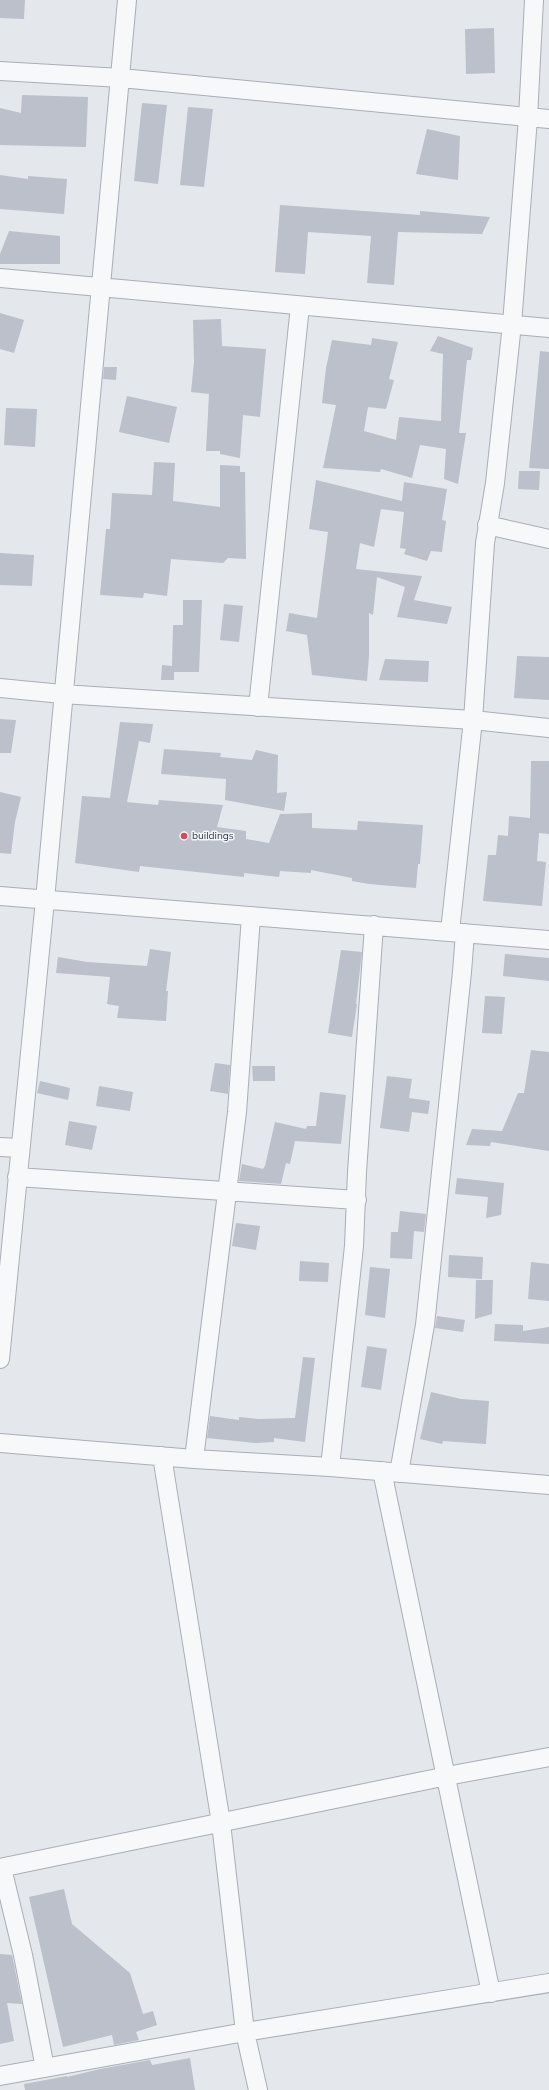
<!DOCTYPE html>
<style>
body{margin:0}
canvas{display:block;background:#e4e7ec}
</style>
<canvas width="549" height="2090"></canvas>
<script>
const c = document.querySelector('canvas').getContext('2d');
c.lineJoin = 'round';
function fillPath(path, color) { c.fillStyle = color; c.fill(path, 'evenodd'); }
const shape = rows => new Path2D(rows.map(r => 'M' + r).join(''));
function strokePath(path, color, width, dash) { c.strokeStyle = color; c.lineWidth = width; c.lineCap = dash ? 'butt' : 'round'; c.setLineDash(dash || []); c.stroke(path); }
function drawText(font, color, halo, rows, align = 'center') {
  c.font = font + ' Mulish,sans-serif'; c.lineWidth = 3; c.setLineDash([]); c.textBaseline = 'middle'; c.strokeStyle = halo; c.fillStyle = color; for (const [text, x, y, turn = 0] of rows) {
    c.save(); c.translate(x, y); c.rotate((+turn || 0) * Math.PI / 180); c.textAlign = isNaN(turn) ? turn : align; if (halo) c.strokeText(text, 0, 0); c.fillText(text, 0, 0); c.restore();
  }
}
const building = shape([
 [0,0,25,0,24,19,0,18],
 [494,28,495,73,466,74,465,29],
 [22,95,88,97,86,147,0,145,0,108,21,113],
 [142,103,167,105,158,184,134,181],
 [188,107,213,109,204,187,180,185],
 [427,129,460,136,458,180,416,174],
 [0,175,28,179,28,176,67,179,64,214,0,209],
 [280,205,420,215,420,211,490,217,482,234,398,232,394,285,367,283,371,236,308,232,305,274,275,272],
 [9,231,60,236,60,264,0,264,0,254],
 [0,313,24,320,14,353,0,349],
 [221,319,222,346,266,349,260,417,243,415,240,458,220,454,220,451,206,451,209,394,191,392,194,362,193,320],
 [438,336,473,348,471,360,467,360,459,433,466,433,458,484,444,479,446,449,420,445,412,478,381,469,380,472,323,468,336,405,322,403,326,368,332,340,371,345,372,338,398,342,389,379,394,380,386,409,368,407,364,431,396,440,399,417,441,421,443,354,430,351],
 [540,351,549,352,549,469,529,468],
 [104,367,117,367,116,380,103,379],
 [127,396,177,407,169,443,119,432],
 [6,408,37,409,35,447,4,445],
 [154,462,175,463,173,501,220,507,220,465,240,466,240,472,245,472,246,559,228,558,223,563,171,559,167,596,144,593,143,598,100,595,106,529,110,529,112,493,152,495],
 [519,471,540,471,539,490,518,489],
 [316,480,402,501,404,482,447,489,442,520,446,521,442,552,431,551,427,561,404,554,406,549,400,548,404,512,381,509,374,547,360,543,356,569,422,576,414,600,452,607,447,624,397,617,405,587,377,577,373,615,369,613,369,656,367,681,312,675,307,635,286,631,289,613,317,618,328,532,309,529],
 [0,553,34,555,32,586,0,585],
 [183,600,202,600,199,672,174,672,174,680,161,680,162,665,172,666,173,625,183,625],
 [224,604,243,606,239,642,220,640],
 [517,656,549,657,549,700,514,698],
 [385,659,429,661,428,682,379,680],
 [0,719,16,720,11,753,0,753],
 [120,722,153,724,150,743,139,741,127,802,158,805,159,800,223,805,217,827,246,831,246,839,269,843,280,814,312,813,312,828,357,830,358,821,423,825,420,864,418,864,416,888,369,884,352,881,352,878,311,870,311,873,280,871,279,877,244,873,244,877,140,866,139,872,75,863,82,796,110,798],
 [164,749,221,753,220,757,252,760,256,750,278,755,277,793,287,792,284,811,225,800,226,779,161,774],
 [531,761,549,761,549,834,539,833,537,861,546,862,542,906,483,901,488,855,496,855,498,835,508,836,509,816,530,818],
 [0,792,21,797,15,822,11,854,0,853],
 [150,949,171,952,166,991,168,991,166,1021,117,1018,119,1006,107,1004,110,977,56,973,58,957,87,962,147,966],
 [341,950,362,952,356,1004,357,1004,352,1037,328,1033],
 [505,954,549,958,549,981,503,976],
 [485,996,505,997,502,1034,482,1033],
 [531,1050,549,1052,549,1151,491,1142,490,1146,466,1145,472,1129,502,1131,518,1093,524,1093],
 [215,1063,230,1065,228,1094,210,1091],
 [252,1066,275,1066,275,1081,253,1081],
 [387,1076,412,1079,409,1098,430,1101,428,1114,412,1112,409,1132,380,1128],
 [40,1081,70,1088,68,1100,37,1093],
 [99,1086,133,1092,130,1111,96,1106],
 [320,1092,346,1095,341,1144,295,1141,290,1164,286,1163,281,1184,239,1181,242,1164,263,1169,265,1166,275,1122,306,1129,307,1126,316,1126],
 [69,1121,97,1126,92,1150,65,1145],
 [457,1178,504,1183,501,1215,486,1218,488,1197,455,1194],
 [400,1211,426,1214,424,1232,414,1231,412,1259,390,1258,391,1232,398,1232],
 [236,1223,260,1226,256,1250,232,1246],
 [449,1255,483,1257,482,1279,448,1277],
 [300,1261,329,1263,328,1282,299,1281],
 [531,1262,549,1264,549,1301,528,1299],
 [370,1267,390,1269,385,1318,365,1315],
 [476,1280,493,1280,492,1314,475,1319],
 [437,1316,465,1320,463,1332,435,1328],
 [495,1324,523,1325,523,1331,549,1327,549,1344,494,1341],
 [367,1346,387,1349,381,1390,361,1387],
 [303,1357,315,1358,305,1442,274,1438,274,1442,255,1443,207,1438,210,1416,239,1420,239,1417,258,1419,295,1418],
 [431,1392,461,1399,489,1401,486,1444,443,1441,442,1444,420,1439],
 [64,1889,72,1924,130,1973,143,2014,153,2011,157,2025,136,2032,139,2040,114,2045,112,2035,63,2047,29,1897],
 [0,1954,12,1955,22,2004,7,2003,14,2041,0,2044],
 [190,2058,195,2090,25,2090,24,2084,67,2076,67,2077,100,2069,150,2060,152,2065]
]);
const minor = shape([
 [0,71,121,78,549,119],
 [0,278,549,328],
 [487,525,549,539],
 [0,688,62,694,473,720,549,728],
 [258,707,300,306],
 [0,896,549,940],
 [450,931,473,720,485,543,495,483,512,324,528,118,534,0],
 [0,1147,20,1148],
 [17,1177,357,1200],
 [0,1359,45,900,127,0],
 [0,1443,194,1459,330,1467,549,1485],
 [162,1456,221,1823,245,2032,258,2090],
 [194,1459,237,1112,251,916],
 [330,1467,354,1246,357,1172,374,925],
 [382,1471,491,1993],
 [399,1473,425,1325,462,972,465,933],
 [0,1868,447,1776,549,1757],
 [2,1868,23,1955,45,2068],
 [0,2076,245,2032,549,1983]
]);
const markers = [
 [184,836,4,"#d1495b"]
];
const poiNames = [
 ["buildings",192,836]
];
fillPath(building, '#bbc0ca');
strokePath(minor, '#a9aeb7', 20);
strokePath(minor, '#f7f8fa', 18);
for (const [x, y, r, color] of markers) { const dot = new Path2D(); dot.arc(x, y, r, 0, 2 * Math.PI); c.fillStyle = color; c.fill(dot); strokePath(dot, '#f4f6f9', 1.5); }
drawText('10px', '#2b3445', '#f4f6f9', poiNames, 'left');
</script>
